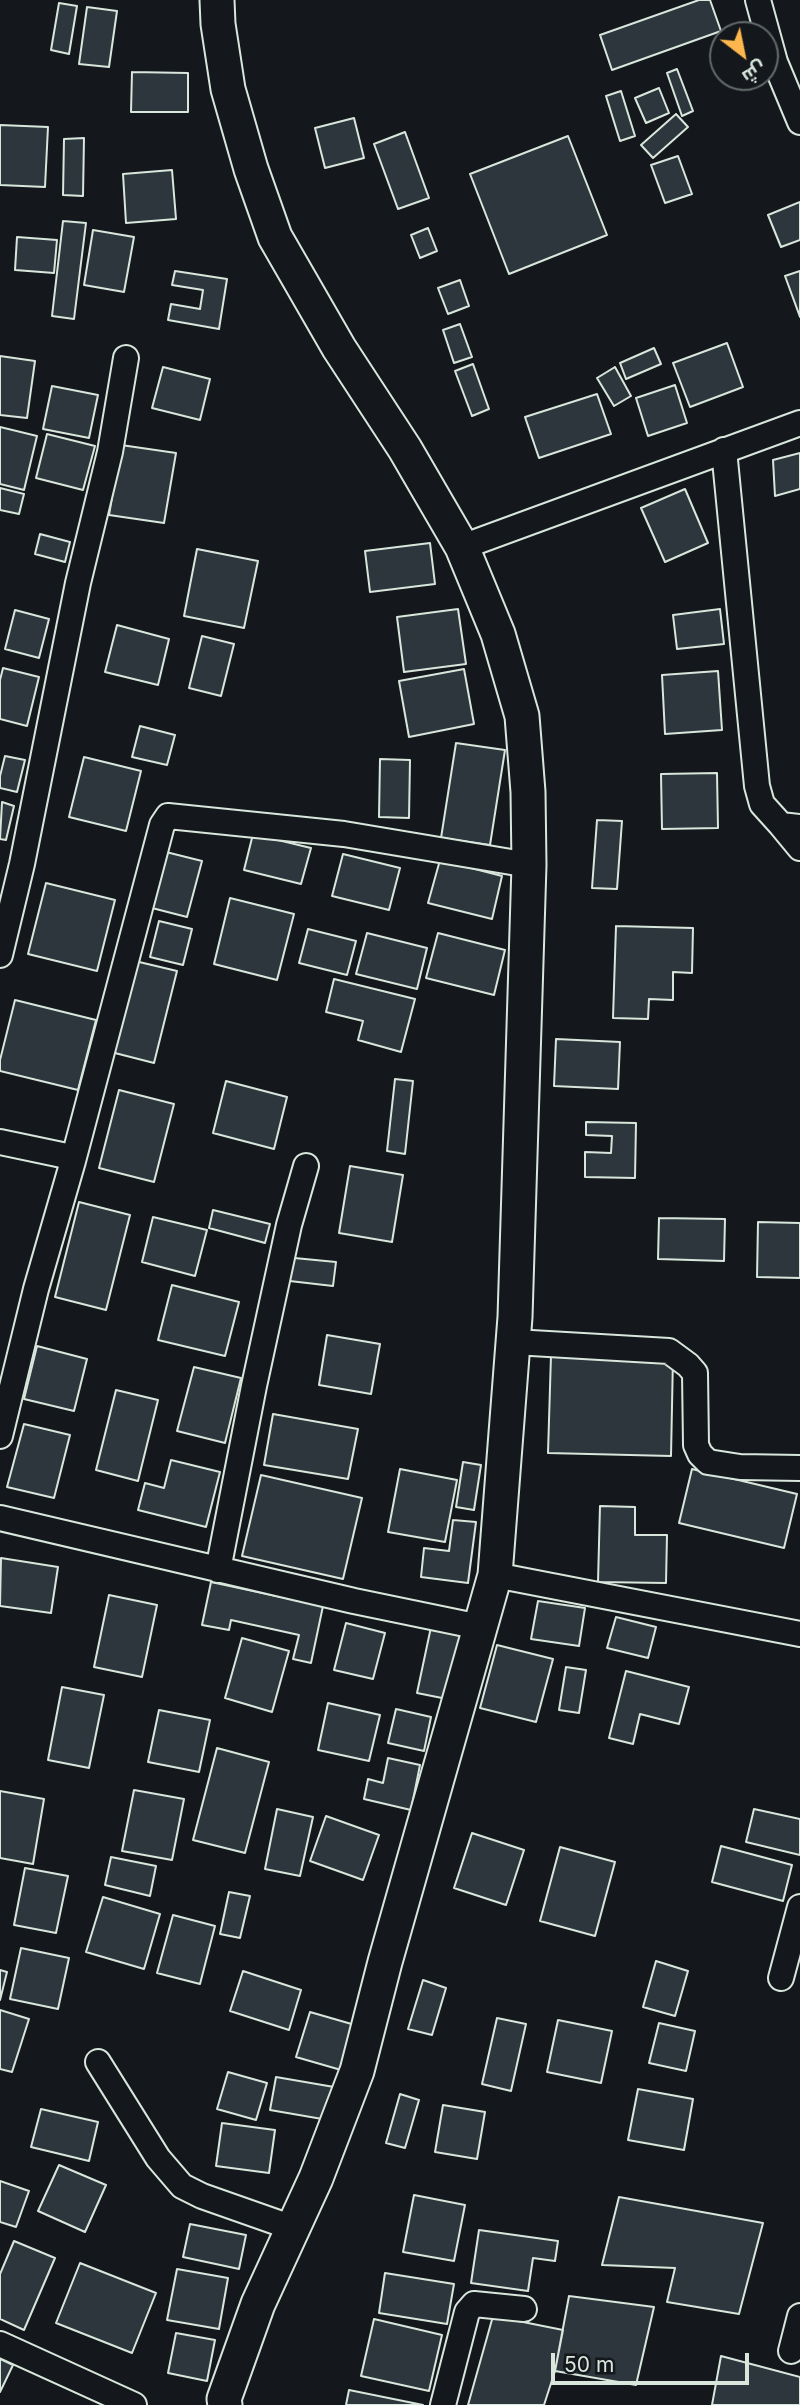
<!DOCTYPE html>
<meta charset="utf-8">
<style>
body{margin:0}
#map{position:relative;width:800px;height:2405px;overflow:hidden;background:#14181c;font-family:Inter,Cairo,sans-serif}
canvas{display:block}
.north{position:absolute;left:709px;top:21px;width:70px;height:70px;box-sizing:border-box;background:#14181c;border:2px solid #626a69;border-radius:50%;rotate:148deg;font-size:19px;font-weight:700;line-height:28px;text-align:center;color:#d8e6dc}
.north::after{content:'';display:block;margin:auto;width:24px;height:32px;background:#ffb74d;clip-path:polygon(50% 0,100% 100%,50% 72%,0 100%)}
.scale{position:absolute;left:551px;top:2353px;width:198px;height:32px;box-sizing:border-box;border:4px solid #d8e6dc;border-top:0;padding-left:9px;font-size:21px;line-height:24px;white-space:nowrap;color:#d8e6dc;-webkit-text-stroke:5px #14181c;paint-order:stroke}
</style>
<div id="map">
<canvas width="800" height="2405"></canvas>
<div class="north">ش</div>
<div class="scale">50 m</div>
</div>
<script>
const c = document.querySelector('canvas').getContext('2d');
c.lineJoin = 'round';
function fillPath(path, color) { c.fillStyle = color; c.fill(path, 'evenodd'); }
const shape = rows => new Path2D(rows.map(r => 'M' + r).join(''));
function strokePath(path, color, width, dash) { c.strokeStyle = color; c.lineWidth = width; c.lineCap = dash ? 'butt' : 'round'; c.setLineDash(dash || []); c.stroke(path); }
const building = shape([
 [699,0,710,0,721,31,612,70,600,35,699,0],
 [59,3,77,6,69,54,51,50,59,3],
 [87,7,117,11,109,67,79,64,87,7],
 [677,69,693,111,682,116,667,73,677,69],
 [132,72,188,73,188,112,131,112,132,72],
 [659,88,669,113,646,123,635,98,659,88],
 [621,91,635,136,620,141,606,96,621,91],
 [676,114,688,127,653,158,641,145,676,114],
 [354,118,364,158,325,168,315,128,354,118],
 [0,125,48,127,45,187,0,185,0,125],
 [405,132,429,198,398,209,374,144,405,132],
 [568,136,607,235,509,274,470,174,568,136],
 [84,138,83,196,63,195,64,139,84,138],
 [678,156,692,194,665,203,651,165,678,156],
 [172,170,176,219,126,223,123,174,172,170],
 [800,202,800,240,781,247,768,215,800,202],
 [63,221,86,223,74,319,52,316,63,221],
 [428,228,437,251,420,258,411,235,428,228],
 [93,230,134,237,124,292,84,285,93,230],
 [17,237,57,240,54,273,15,270,17,237],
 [175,271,227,279,219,329,168,320,171,304,200,309,203,290,172,285,175,271],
 [800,271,800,317,785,276,800,271],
 [460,280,469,306,448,314,438,288,460,280],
 [460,324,472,357,454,363,443,330,460,324],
 [727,343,743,387,690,407,673,363,727,343],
 [654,348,661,364,626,379,620,363,654,348],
 [0,356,35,361,27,418,0,415,0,356],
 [473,364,489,409,472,416,455,371,473,364],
 [163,367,210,379,200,420,152,408,163,367],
 [615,367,631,396,614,406,597,378,615,367],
 [675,385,687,423,648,436,636,398,675,385],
 [52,386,98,395,89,438,43,429,52,386],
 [597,394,611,434,539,458,525,417,597,394],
 [0,427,37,436,24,490,0,484,0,427],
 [47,434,95,446,83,490,36,478,47,434],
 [121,445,176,453,164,523,109,515,121,445],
 [800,453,800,489,775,496,773,460,800,453],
 [0,488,24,494,19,514,0,510,0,488],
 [685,489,708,543,665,562,641,508,685,489],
 [40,534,70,542,65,562,35,554,40,534],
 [430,543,435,584,370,592,365,551,430,543],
 [197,549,258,561,244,628,184,616,197,549],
 [458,609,466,664,404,672,397,617,458,609],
 [720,609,724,644,677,649,673,615,720,609],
 [15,610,49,619,39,658,5,649,15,610],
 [117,625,169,639,158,685,105,672,117,625],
 [202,636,234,644,221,696,189,688,202,636],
 [3,668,39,677,27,726,0,719,0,680,3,668],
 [464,669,474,724,409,737,399,681,464,669],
 [718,671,722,730,665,734,662,675,718,671],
 [140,726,175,735,167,765,132,757,140,726],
 [456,743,505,750,490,845,441,838,456,743],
 [5,756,25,760,17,792,0,788,0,776,5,756],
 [84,757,141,771,126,831,69,817,84,757],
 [380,759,410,760,409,818,379,817,380,759],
 [717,773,718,828,662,829,661,774,717,773],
 [2,802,14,806,6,840,0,839,2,802],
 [597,820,622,821,617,889,592,888,597,820],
 [253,834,311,848,301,884,244,870,253,834],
 [166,852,202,861,187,917,152,908,166,852],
 [343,854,400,868,389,910,332,896,343,854],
 [440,860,502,876,492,919,428,903,440,860],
 [46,883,115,900,97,971,28,954,46,883],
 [230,898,294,914,277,980,214,964,230,898],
 [159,921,192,929,183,965,150,957,159,921],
 [616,926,693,928,692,973,673,972,673,1000,649,999,648,1019,613,1018,616,926],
 [308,929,356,941,347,975,299,963,308,929],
 [367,933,427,948,417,989,356,974,367,933],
 [438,933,505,950,494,995,426,978,438,933],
 [135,961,177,971,154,1063,111,1052,135,961],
 [334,979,415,999,401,1052,358,1040,363,1021,326,1012,334,979],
 [15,1000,96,1020,78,1090,0,1071,0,1060,15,1000],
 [556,1039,620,1042,618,1089,554,1086,556,1039],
 [395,1079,413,1081,405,1154,387,1151,395,1079],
 [226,1081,287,1097,274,1149,213,1133,226,1081],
 [119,1090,174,1104,154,1182,99,1168,119,1090],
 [586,1122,636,1123,635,1178,585,1177,585,1152,611,1153,612,1136,586,1135,586,1122],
 [350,1166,403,1175,392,1242,339,1233,350,1166],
 [79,1202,130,1215,106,1310,55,1297,79,1202],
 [213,1210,270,1224,265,1243,209,1228,213,1210],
 [153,1217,207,1230,195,1276,142,1262,153,1217],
 [659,1218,725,1219,724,1261,658,1259,659,1218],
 [758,1222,800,1223,800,1278,757,1277,758,1222],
 [284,1257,336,1262,333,1286,281,1280,284,1257],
 [172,1285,239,1302,225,1356,158,1340,172,1285],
 [327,1335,380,1344,371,1394,319,1385,327,1335],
 [37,1346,87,1359,74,1411,24,1399,37,1346],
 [551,1355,673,1357,671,1456,548,1453,551,1355],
 [194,1367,241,1378,225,1443,177,1431,194,1367],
 [116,1390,158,1400,138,1481,96,1470,116,1390],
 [273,1414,358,1429,348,1479,264,1465,273,1414],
 [24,1424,70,1435,54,1498,7,1487,24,1424],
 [171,1460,220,1472,206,1527,138,1510,145,1483,164,1488,171,1460],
 [463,1462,481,1465,474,1510,456,1507,463,1462],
 [400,1469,457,1480,445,1542,388,1532,400,1469],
 [692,1469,797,1494,784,1548,679,1523,692,1469],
 [261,1475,362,1498,343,1579,242,1556,261,1475],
 [600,1506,635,1507,635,1535,667,1535,666,1583,598,1582,600,1506],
 [453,1520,476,1522,468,1583,421,1577,424,1548,449,1551,453,1520],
 [1,1558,58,1567,51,1613,0,1606,1,1558],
 [211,1582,323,1606,311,1663,293,1659,299,1635,231,1620,229,1630,202,1625,211,1582],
 [109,1595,157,1605,142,1677,94,1667,109,1595],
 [538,1601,585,1608,579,1646,531,1639,538,1601],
 [616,1617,656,1627,648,1658,607,1648,616,1617],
 [346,1623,385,1633,373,1679,334,1670,346,1623],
 [431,1627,462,1634,447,1699,417,1693,431,1627],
 [242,1638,289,1651,272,1712,225,1698,242,1638],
 [497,1645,553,1659,536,1722,480,1708,497,1645],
 [566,1667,586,1670,579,1713,559,1710,566,1667],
 [626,1671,689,1687,679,1724,640,1714,633,1744,609,1738,626,1671],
 [62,1687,104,1695,89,1768,48,1760,62,1687],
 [328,1703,380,1715,369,1761,318,1750,328,1703],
 [396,1709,431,1717,424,1751,388,1743,396,1709],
 [159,1710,210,1720,199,1772,148,1762,159,1710],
 [217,1748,269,1762,245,1853,193,1840,217,1748],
 [388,1758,420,1765,411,1810,364,1799,368,1779,383,1783,388,1758],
 [134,1790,184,1799,172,1860,122,1851,134,1790],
 [0,1791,44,1799,33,1864,0,1858,0,1791],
 [277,1809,313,1817,300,1876,265,1869,277,1809],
 [754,1809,800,1819,800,1855,746,1842,754,1809],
 [326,1816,379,1835,363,1880,310,1861,326,1816],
 [472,1833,524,1850,506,1905,454,1888,472,1833],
 [721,1846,792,1865,783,1901,712,1882,721,1846],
 [560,1847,615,1862,595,1936,540,1921,560,1847],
 [111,1857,156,1866,150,1896,105,1885,111,1857],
 [25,1868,68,1876,56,1933,14,1925,25,1868],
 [229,1892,250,1896,240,1938,220,1934,229,1892],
 [103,1897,160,1914,144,1969,86,1952,103,1897],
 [173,1915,215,1926,200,1984,157,1973,173,1915],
 [21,1948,69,1958,58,2009,10,1999,21,1948],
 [656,1961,688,1971,675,2016,643,2007,656,1961],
 [0,1970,7,1972,0,2000,0,1970],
 [243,1971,301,1990,289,2030,230,2011,243,1971],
 [423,1980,446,1988,432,2035,408,2029,423,1980],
 [0,2010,29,2019,12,2072,0,2069,0,2010],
 [310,2012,355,2025,341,2070,296,2057,310,2012],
 [497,2018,526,2024,511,2091,482,2084,497,2018],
 [558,2020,612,2031,601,2083,547,2072,558,2020],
 [659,2023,695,2031,686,2071,649,2063,659,2023],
 [228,2072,267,2083,256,2120,217,2109,228,2072],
 [276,2077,334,2087,328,2120,270,2110,276,2077],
 [638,2089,693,2099,684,2150,628,2140,638,2089],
 [400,2094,419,2100,405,2148,386,2143,400,2094],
 [443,2105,485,2112,477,2159,435,2152,443,2105],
 [41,2109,98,2122,89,2161,31,2147,41,2109],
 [222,2123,275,2130,269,2173,216,2166,222,2123],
 [59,2165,106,2185,85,2232,38,2211,59,2165],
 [0,2181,29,2191,16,2227,0,2222,0,2181],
 [414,2195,465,2205,454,2261,403,2252,414,2195],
 [619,2197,763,2223,739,2314,667,2302,675,2268,602,2265,619,2197],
 [190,2224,246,2235,239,2269,183,2257,190,2224],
 [479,2230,558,2241,555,2261,533,2258,528,2291,471,2283,479,2230],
 [14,2241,55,2258,24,2330,0,2319,0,2274,14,2241],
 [80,2263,156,2293,132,2353,56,2323,80,2263],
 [177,2269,228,2278,219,2329,167,2320,177,2269],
 [385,2273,454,2284,447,2324,379,2313,385,2273],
 [569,2296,654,2307,636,2385,555,2371,569,2296],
 [493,2316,563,2330,555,2371,544,2405,468,2405,493,2316],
 [374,2319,442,2335,429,2391,361,2376,374,2319],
 [176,2333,215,2340,207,2381,168,2373,176,2333],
 [721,2356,800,2377,800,2405,712,2405,721,2356],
 [0,2359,13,2365,0,2392,0,2359],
 [349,2390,423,2405,346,2405,349,2390]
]);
const street = shape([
 [758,0,775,62,800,122],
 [724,450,757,786,762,804,781,825,800,827],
 [462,547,800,423],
 [781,825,800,848],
 [0,955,22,864,78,583,110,452,126,358],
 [0,1142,62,1155,73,1161,162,825,168,816,344,834,529,865],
 [514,1342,669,1351,688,1365,695,1373,696,1445,700,1454,708,1462,740,1467,800,1468],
 [0,1436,36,1289,73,1161],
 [0,1518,354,1601,480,1627],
 [218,1570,254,1386,289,1225,306,1166],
 [495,1575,800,1634],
 [781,1978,800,1907],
 [98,2062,158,2158,182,2186,202,2196,293,2228],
 [0,2344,134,2405],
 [791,2351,800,2316],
 [443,2405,467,2312,474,2304,524,2309]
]);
const secondary = shape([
 [217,0,218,24,228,89,251,169,275,237,339,348,405,449,462,547,498,634,522,716,528,792,529,865,515,1317,495,1575,385,1962,357,2071,316,2178,258,2304,224,2399,225,2405]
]);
fillPath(building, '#2c363c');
strokePath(building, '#d8e6dc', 2);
strokePath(street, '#d8e6dc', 28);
strokePath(secondary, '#d8e6dc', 37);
strokePath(street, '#14181c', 24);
strokePath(secondary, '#14181c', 33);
</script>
